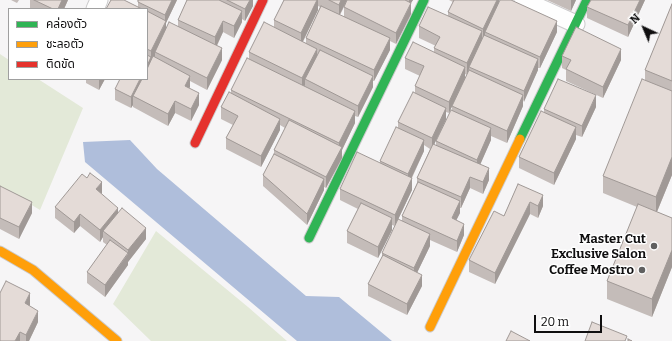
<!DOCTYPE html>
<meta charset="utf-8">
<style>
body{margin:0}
#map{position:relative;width:672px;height:341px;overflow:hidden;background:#f6f5f6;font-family:Bitter,"Noto Sans Thai",serif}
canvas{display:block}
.legend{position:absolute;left:8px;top:8px;width:140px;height:72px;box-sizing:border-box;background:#fff;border:1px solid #9f9f9f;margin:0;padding:5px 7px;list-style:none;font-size:12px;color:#100f10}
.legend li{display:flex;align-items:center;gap:8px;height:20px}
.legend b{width:20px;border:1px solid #9f9f9f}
.north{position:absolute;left:624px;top:8px;width:40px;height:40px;-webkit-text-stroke:3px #fff;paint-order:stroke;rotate:316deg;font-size:11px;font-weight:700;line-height:16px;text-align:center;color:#100f10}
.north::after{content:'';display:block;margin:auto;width:14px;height:18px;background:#100f10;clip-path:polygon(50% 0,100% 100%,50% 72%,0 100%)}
.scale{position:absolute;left:534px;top:315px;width:68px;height:18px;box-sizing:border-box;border:2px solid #100f10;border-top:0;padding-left:5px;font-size:12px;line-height:14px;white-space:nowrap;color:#100f10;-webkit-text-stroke:3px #fff;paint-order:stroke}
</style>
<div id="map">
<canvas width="672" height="341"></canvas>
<ul class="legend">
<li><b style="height:5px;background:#30b455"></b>คล่องตัว</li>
<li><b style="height:5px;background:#ff9f0a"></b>ชะลอตัว</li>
<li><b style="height:5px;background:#e5322d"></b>ติดขัด</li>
</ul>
<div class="north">N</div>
<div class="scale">20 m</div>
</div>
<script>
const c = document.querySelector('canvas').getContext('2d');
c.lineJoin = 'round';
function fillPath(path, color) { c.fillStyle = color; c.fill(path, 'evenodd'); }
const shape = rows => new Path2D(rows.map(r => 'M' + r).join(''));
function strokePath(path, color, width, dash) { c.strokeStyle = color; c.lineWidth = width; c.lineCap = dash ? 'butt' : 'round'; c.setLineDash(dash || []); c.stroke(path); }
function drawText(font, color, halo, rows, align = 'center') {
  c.font = font + ' Bitter,serif'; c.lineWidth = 3; c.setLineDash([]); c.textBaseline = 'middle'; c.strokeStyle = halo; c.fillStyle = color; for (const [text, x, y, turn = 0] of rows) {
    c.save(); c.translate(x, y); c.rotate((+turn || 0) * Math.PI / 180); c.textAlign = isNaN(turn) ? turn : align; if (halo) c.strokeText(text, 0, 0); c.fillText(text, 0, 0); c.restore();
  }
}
const green = shape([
 [0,54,9,60,9,79,38,79,83,108,40,210,0,186],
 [156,231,248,307,287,341,151,341,113,304]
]);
const water = shape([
 [130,140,157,169,306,296,339,297,392,341,297,341,85,162,83,142]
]);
const street = shape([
 [523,0,576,24],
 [95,9,99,0]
]);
const fast = shape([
 [520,139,587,0],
 [309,238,424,0]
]);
const slow = shape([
 [0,251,33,270,117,341],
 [430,327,520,139]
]);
const jam = shape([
 [195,143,263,0]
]);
const wall = shape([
 [11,0,19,0,17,3],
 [30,0,68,0,64,9,30,9],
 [138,0,177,0,166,23,166,28,178,26,178,20,187,0,253,0,253,6,245,21,242,19,242,22,234,38,223,32,217,46,222,60,207,90,190,81,189,88,199,105,191,121,175,113,168,126,133,107,133,105,131,108,115,100,115,89,147,79,147,9,106,9,138,7],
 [284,0,413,0,411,3,411,14,396,44,390,41,390,50,374,81,373,81,373,87,358,117,355,116,355,123,342,150,342,158,326,188,324,187,324,190,307,225,263,186,263,175,274,154,274,150,285,128,280,125,280,130,261,167,226,149,226,138,233,125,221,119,221,107,231,93,231,90,249,59,249,52,274,27,274,20],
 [318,6,320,7,306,38,306,43,303,42,318,10],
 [344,7,344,17,340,15],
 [449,0,499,0,499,3,557,32,540,68,538,68,538,70,523,102,523,106,507,143,491,136,491,140,480,164,489,180,483,194,470,188,461,208,460,208,460,213,456,220,464,235,457,252,430,240,430,246,417,273,422,286,407,315,368,296,368,284,382,257,382,253,402,221,402,216,417,183,417,178,430,149,424,145,424,151,412,178,412,190,395,226,392,225,392,230,378,258,347,243,347,231,358,209,340,200,340,189,380,163,380,161,398,128,398,122,415,93,415,86,420,76,405,69,405,58,434,52,434,48,436,46,419,38,419,26,448,16,448,12,453,2],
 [469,69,469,70,465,78,465,74,467,75],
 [459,91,452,106,452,110,436,141,436,145,434,145,446,112,449,113],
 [547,0,576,0,571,11],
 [591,0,645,0,628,37,587,18,587,7],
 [672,4,672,175,657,212,672,218,672,267,652,317,607,299,607,281,637,207,603,193,603,176,645,81,645,70],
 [562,56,621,60,603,98,566,81,566,70,562,68],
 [86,79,105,79,99,90,86,83],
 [596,107,582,137,576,135,576,139,554,185,519,168,519,157,544,112,544,109],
 [518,184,543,206,538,218,530,214,495,284,469,272,469,260,504,216],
 [0,186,32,213,19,239,0,229],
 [102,193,101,194,118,213,146,239,128,262,128,265,105,297,87,283,87,272,107,245,103,242,103,237,100,242,80,226,74,233,55,218,55,207],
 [30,305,29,306,38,322,29,341,0,341]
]);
const shadedWall = shape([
 [62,0,68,0,64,9,58,9],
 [172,0,177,0,166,23,166,32,155,52,155,56,151,62,151,51,165,24,165,15],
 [250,0,253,0,253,6,245,21,245,9],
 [317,0,318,0,318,10,301,45,301,33],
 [341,0,347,0,339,16,339,5],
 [409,0,413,0,411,3,411,14,396,44,396,33,409,8],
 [497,0,499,0,499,7,485,32,485,36,483,40,483,29],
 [571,0,576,0,571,11],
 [640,0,645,0,628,37,628,25],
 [242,11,242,22,234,38,234,26],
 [223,21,223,32,215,49,215,37],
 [557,21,557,32,540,68,540,57],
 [482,31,482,43,469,67,469,69,467,75,467,63],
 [390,38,390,50,374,81,374,70],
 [222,48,222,60,207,90,207,78],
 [317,49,317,60,305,79,305,85,302,90,302,78],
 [621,49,621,60,603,98,603,87],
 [151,57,151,68,147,77,147,66],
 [538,59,538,70,524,102,524,91],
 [465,67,465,78,449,113,449,102],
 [190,76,190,87,185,97,185,86],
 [373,76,373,87,358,117,358,106],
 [99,79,105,79,99,90],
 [140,79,146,79,133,96,133,105,131,108,131,97],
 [199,93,199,105,191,121,191,109],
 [523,95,523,106,507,143,507,131],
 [596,95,596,107,582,137,582,126],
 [175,101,175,113,168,126,168,114],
 [446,108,446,120,432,149,432,138],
 [355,111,355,123,342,150,342,158,326,188,326,177,339,151,339,143],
 [280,119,280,130,261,167,261,156],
 [576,127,576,139,554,185,554,173],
 [491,128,491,140,477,172,477,160],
 [424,140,424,151,408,185,408,174],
 [672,157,672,175,656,214,656,197],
 [489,168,489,180,483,194,483,182],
 [470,177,470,188,461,208,461,197],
 [412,178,412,190,395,226,395,215],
 [324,179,324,190,307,225,307,214],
 [102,182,102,193,96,201,96,189],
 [543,195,543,206,538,218,538,206],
 [460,201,460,213,452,229,452,218],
 [32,202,32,213,19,239,19,227],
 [530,202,530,214,495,284,495,273],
 [118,208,118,219,103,231,103,237,100,242,100,230],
 [80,214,80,226,74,233,74,222],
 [392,218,392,230,378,258,378,247],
 [464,224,464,235,457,252,457,241],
 [146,228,146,239,128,262,128,265,105,297,105,285,128,254,128,250],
 [430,234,430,246,414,279,414,268],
 [672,250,672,267,652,317,652,299],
 [422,275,422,286,407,315,407,304],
 [30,293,30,305,25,315,25,303],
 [38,311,38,322,29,341,26,341,26,335],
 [20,332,20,341,15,341]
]);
const building = shape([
 [34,0,62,0,58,9,53,9,34,0],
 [111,0,124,0,142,9,106,9,111,0],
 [138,0,172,0,165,15,138,2,138,0],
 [187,0,219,0,242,11,234,26,223,21,215,37,178,20,187,0],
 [227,0,250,0,245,9,227,0],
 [284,0,317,0,301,33,274,20,284,0],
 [329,0,341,0,339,5,329,0],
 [347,0,405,0,411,3,396,33,344,7,347,0],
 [454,0,497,0,483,29,448,12,454,0],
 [500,0,511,0,557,21,540,57,485,32,500,0],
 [591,0,640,0,628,25,587,7,591,0],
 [672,4,672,81,645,70,672,4],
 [321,6,390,38,374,70,306,38,321,6],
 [428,7,482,31,467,63,434,48,440,37,419,26,428,7],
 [147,11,166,21,151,51,147,49,147,11],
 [169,22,222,48,207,78,155,52,169,22],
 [264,22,317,49,302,78,249,52,264,22],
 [576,27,621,49,603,87,566,69,571,60,562,56,576,27],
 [484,35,538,59,524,91,469,67,484,35],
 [413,42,465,67,449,102,415,86,424,66,405,58,413,42],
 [320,50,373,76,358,106,305,79,320,50],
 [147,55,151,57,147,66,147,55],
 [153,56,190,76,185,86,199,93,191,109,175,101,168,114,133,96,142,79,147,79,147,69,153,56],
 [247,58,355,111,339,143,231,90,247,58],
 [469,70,523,95,507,131,452,106,469,70],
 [120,79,140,79,131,97,115,89,120,79],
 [558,79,596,95,582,126,544,109,558,79],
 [642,79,672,91,672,157,656,197,603,176,642,79],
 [229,92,280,119,261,156,226,138,238,116,221,107,229,92],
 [413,92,446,108,432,138,398,122,413,92],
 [451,110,491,128,477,160,436,141,451,110],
 [541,111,576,127,554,173,519,157,541,111],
 [289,120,342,147,326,177,274,150,289,120],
 [396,127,424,140,408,174,380,161,396,127],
 [433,144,489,168,483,182,470,177,461,197,417,178,433,144],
 [357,152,412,178,395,215,340,189,357,152],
 [274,154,324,179,307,214,263,175,274,154],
 [90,173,102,182,96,189,118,208,100,230,80,214,74,222,55,207,82,174,87,178,90,173],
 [418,182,460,201,452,218,464,224,457,241,402,216,418,182],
 [518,184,543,195,538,206,530,202,495,273,469,260,494,211,504,216,518,184],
 [0,186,32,202,19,227,0,218,0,186],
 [361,203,392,218,378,247,347,231,361,203],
 [638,204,672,218,672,250,652,299,607,281,638,204],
 [122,208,146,228,128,250,103,231,122,208],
 [398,219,430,234,414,268,382,253,398,219],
 [110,240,128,253,105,285,87,272,110,240],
 [383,255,422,275,407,304,368,284,383,255],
 [6,281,30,293,25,303,38,311,26,335,20,332,15,341,0,341,0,293,6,281],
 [592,322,627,336,625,341,585,341,592,322],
 [511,331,530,341,506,341,511,331],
 [628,339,632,341,628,341,628,339]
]);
const markers = [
 [654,246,4,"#606060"],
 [642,270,4,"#606060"]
];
const poiNames = [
 ["Master Cut",646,239],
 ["Exclusive Salon",646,254],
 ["Coffee Mostro",634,270]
];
fillPath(green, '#e3e9d8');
fillPath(water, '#afbedb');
strokePath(street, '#cbcacb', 19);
strokePath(fast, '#cbcacb', 11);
strokePath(slow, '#cbcacb', 11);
strokePath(jam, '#cbcacb', 11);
strokePath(street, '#fefefe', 17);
strokePath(fast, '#30b455', 9);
strokePath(slow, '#ff9f0a', 9);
strokePath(jam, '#e5322d', 9);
fillPath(wall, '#c4bcb9');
fillPath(shadedWall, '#a09996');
fillPath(building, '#e4dbd7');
strokePath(building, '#a09996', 1);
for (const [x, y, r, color] of markers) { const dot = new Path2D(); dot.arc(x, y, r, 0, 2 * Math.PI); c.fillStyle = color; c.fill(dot); strokePath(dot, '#fff', 1.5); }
drawText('bold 13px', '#100f10', '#fff', poiNames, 'right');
</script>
